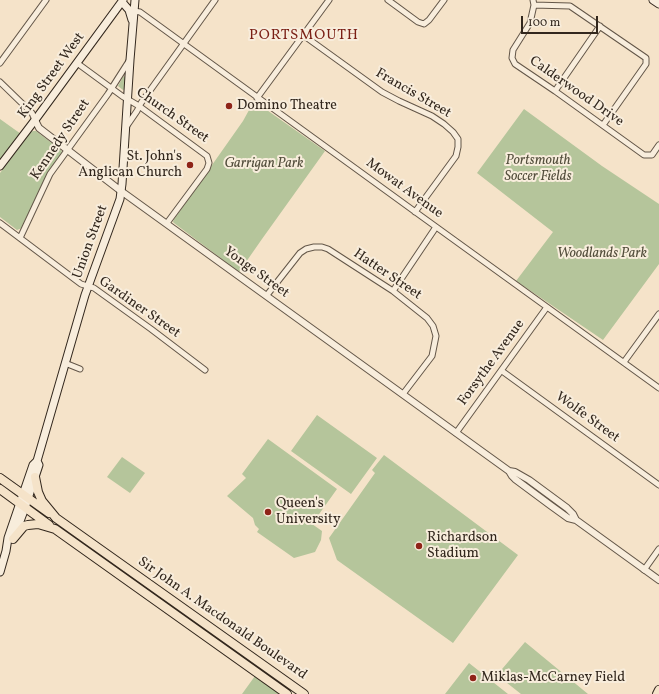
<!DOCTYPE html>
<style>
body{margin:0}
#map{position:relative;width:659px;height:694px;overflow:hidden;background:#f5e3c9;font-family:Vollkorn,serif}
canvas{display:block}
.scale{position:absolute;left:521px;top:16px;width:77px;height:18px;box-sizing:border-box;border:2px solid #32271d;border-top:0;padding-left:5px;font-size:12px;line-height:14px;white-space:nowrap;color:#32271d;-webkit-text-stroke:3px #f8eddc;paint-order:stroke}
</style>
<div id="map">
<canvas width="659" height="694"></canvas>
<div class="scale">100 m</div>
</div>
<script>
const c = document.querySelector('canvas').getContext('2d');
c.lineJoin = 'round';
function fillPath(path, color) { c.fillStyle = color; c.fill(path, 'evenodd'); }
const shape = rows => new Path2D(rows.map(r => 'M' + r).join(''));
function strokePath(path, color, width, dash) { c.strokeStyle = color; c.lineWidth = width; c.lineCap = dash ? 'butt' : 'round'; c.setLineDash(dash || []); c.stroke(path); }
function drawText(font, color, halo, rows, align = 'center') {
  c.font = font + ' Vollkorn,serif'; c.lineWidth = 4; c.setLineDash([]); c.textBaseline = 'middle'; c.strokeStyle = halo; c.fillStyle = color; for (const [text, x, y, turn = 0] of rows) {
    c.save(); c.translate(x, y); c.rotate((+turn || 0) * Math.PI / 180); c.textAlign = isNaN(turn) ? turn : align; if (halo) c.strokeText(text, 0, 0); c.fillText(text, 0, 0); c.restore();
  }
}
const green = shape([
 [124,76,125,77,125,89,123,90,118,86,123,77],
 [254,101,325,151,262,239,239,272,174,223,173,222,174,219,243,121],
 [524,109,602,166,659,204,659,264,603,340,516,281,553,232,477,173],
 [0,119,21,134,0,160],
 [33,131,36,131,61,150,62,152,61,155,51,168,22,228,17,230,0,217,0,173,31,132],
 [317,415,377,458,351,494,291,451],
 [268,439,337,489,312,524,322,531,321,540,315,552,294,558,257,532,259,529,255,525,253,518,227,496,246,478,242,474],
 [384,455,518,555,453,643,337,560,329,538,375,473,372,470],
 [122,457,145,473,130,493,107,477],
 [525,642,588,694,521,694,497,675],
 [469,663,508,694,445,694],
 [255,676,281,694,242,694]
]);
const minor = shape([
 [388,0,418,22,424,24,429,20,444,0],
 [533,0,534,5,530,23,513,50,512,58,515,64,555,91,644,155,652,155,659,145],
 [534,5,570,6,646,58,646,64,603,125],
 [134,11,140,12,421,216,659,388],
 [303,35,382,92,399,101,432,116,444,124,453,132,458,139,458,147,456,156,415,212],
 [0,63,46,0],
 [77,63,122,96,139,106,207,156,209,163,207,169,167,223],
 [0,82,32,113,35,120],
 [555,91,600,26],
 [257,98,329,0],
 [126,127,137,111,141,103,215,0],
 [0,223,81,284,94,288,151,329,205,370],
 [20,238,50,174,108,94,129,61],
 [393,291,436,227],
 [267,295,300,253,306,249,314,247,322,247,328,249,393,291,427,318,433,326,436,336,432,356,403,394],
 [624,362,659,314],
 [65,363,80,369],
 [502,371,659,485],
 [456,433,547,307],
 [644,570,659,549]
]);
const tertiary = shape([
 [35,120,39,128,121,191,509,471,512,476,515,479,550,505,568,518,576,520,659,580],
 [509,471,515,472,529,480,567,508,573,514,576,520]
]);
const secondary = shape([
 [653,0,659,4],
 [122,2,129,10,132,20],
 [0,166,38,116,123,0],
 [14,537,25,508,35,477,39,465,37,461],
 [0,572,6,551,8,538,33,465,37,461,85,295,120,199,122,184,130,60,135,0]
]);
const primary = shape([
 [35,477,38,492,42,501,56,518,304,694],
 [0,478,49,513],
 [0,489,49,525],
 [13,539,24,526,28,525,38,524,55,529,287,694],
 [657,694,659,690]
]);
const markers = [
 [229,106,4,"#8f2418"],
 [190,165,4,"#8f2418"],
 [268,512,4,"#8f2418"],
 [419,546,4,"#8f2418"],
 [473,678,4,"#8f2418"]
];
const streetNames = [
 ["King Street West",52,76,-54],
 ["Calderwood Drive",576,92,35],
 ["Francis Street",413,94,30],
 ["Church Street",172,116,35],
 ["Kennedy Street",61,140,-56],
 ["Mowat Avenue",404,189,36],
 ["Union Street",91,242,-70],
 ["Yonge Street",256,273,36],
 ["Hatter Street",387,275,34],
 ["Gardiner Street",139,308,35],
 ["Forsythe Avenue",492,363,-54],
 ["Wolfe Street",587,418,36],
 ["Sir John A. Macdonald Boulevard",222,619,35]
];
const poiNames = [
 ["Domino Theatre",237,106],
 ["St. John's",182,157,"right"],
 ["Anglican Church",182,173,"right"],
 ["Queen's",276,504],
 ["University",276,520],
 ["Richardson",427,538],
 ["Stadium",427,554],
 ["Miklas-McCarney Field",481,678]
];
const parkNames = [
 ["Portsmouth",538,161],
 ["Soccer Fields",538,177],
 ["Garrigan Park",264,164],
 ["Woodlands Park",602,254]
];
const neighbourhoodNames = [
 ["PORTSMOUTH",304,36]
];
fillPath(green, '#b5c59b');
strokePath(minor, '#635648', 7);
strokePath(tertiary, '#635648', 8);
strokePath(secondary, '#32271d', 9);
strokePath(primary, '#32271d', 10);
strokePath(minor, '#f8eddc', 5);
strokePath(tertiary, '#f8eddc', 6);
strokePath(secondary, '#f8eddc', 7);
strokePath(primary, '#f5e3c9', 8);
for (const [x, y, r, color] of markers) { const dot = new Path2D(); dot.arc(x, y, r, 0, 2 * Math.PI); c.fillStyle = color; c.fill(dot); strokePath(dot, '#f8eddc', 1.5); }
drawText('14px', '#32271d', '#f8eddc', streetNames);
drawText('14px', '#32271d', '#f8eddc', poiNames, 'left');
drawText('italic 14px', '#534e3c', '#f8eddc', parkNames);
c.letterSpacing = '1px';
drawText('15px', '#7a1f14', '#f8eddc', neighbourhoodNames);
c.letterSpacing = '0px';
</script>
